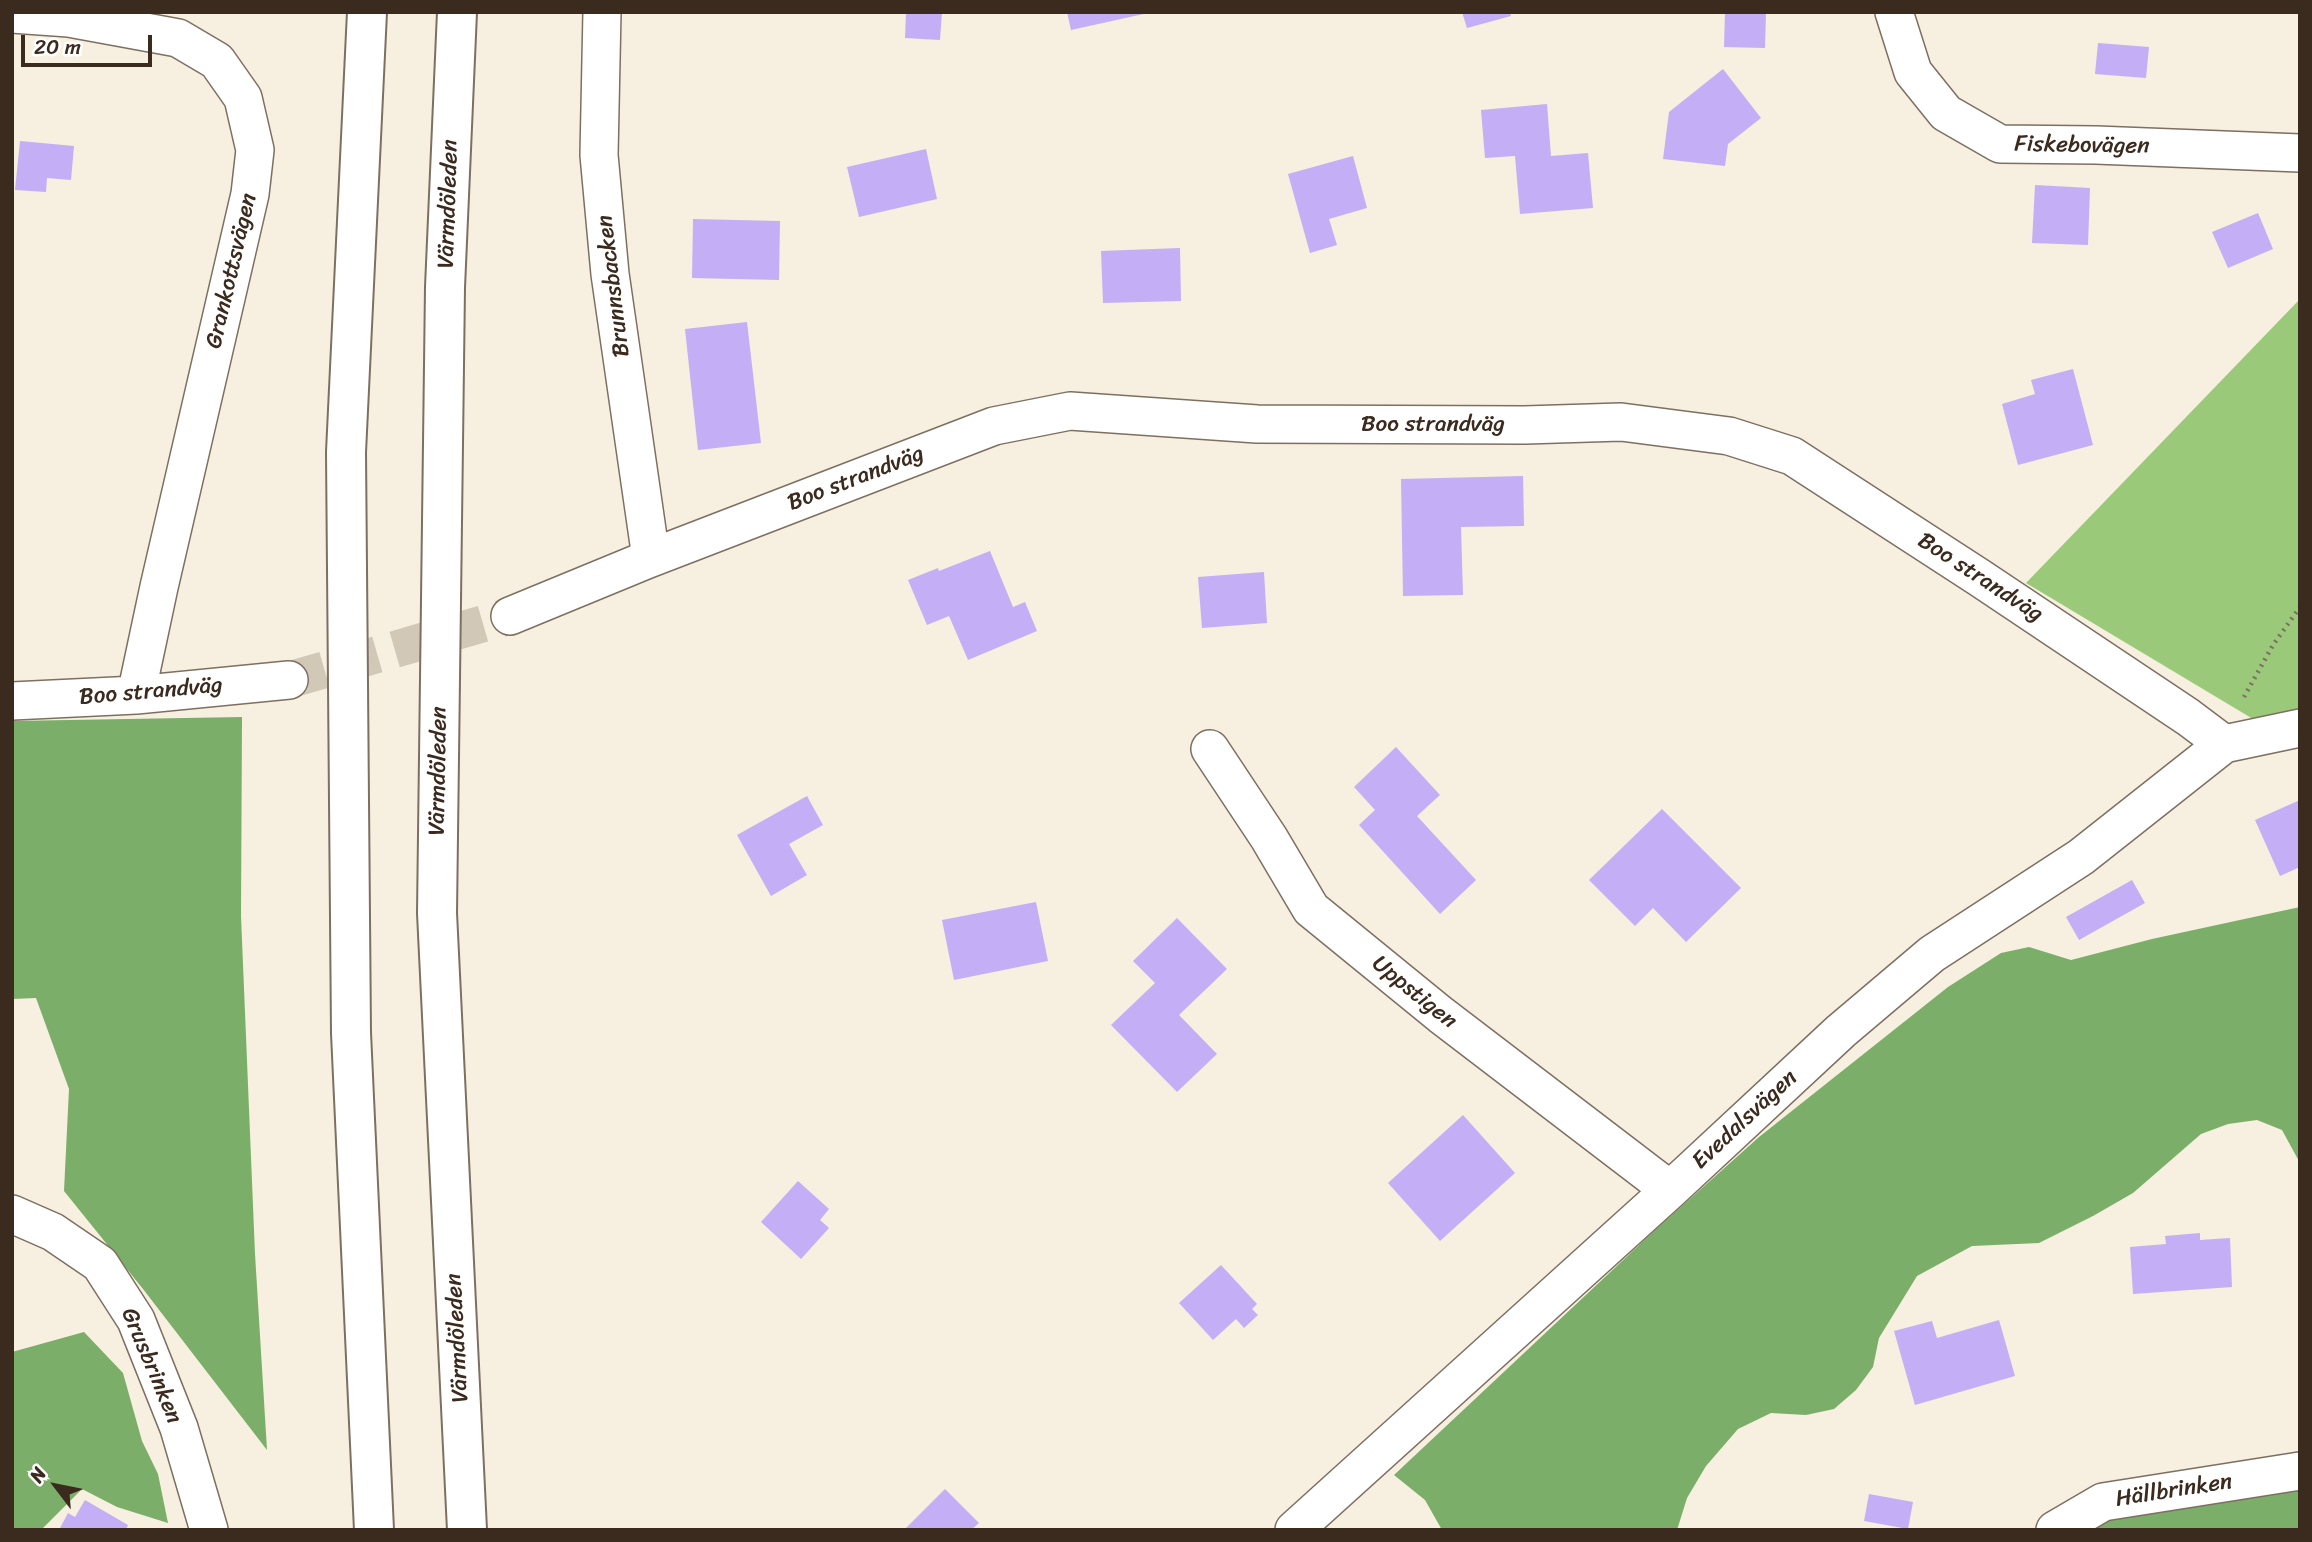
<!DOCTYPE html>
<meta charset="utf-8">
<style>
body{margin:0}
#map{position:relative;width:2312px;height:1542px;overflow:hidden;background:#f7efdf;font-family:Sriracha,sans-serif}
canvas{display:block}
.frame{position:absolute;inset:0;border:14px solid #3b2a1e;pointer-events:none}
.north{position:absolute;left:21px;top:1451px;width:70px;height:70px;-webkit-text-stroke:5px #fff;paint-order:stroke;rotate:302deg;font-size:19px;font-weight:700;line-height:28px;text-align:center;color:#3b2a1e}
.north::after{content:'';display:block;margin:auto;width:24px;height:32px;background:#3b2a1e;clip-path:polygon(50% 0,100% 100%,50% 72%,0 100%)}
.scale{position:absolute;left:21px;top:35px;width:131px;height:32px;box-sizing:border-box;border:4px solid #3b2a1e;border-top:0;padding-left:9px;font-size:21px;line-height:24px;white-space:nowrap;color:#3b2a1e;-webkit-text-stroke:5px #fff;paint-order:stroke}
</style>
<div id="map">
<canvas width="2312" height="1542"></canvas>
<div class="frame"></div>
<div class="north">N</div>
<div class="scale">20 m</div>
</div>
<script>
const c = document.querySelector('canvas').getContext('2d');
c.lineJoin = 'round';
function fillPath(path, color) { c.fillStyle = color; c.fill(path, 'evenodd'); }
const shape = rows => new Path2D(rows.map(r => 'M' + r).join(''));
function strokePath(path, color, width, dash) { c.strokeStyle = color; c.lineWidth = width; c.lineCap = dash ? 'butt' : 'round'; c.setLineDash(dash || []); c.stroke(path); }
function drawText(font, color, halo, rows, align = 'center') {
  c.font = font + ' Sriracha,sans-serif'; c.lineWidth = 5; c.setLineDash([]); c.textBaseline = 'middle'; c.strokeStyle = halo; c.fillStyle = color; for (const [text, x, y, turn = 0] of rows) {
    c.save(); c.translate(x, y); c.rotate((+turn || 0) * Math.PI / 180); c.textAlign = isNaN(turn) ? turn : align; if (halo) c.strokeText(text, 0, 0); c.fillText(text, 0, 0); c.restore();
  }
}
const green = shape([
 [2300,299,2300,709,2253,719,2026,583]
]);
const forest = shape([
 [242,717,241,916,255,1254,267,1450,143,1289,64,1191,69,1089,36,998,12,999,12,721],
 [2300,907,2300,1163,2282,1130,2257,1120,2228,1124,2201,1134,2133,1193,2093,1216,2039,1243,1972,1246,1917,1276,1879,1338,1873,1367,1856,1390,1834,1409,1806,1415,1771,1413,1738,1429,1706,1466,1687,1498,1677,1530,1442,1530,1425,1500,1394,1475,1653,1232,1759,1137,1948,987,2001,953,2029,947,2071,960,2152,939],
 [84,1332,123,1373,142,1441,158,1474,168,1523,117,1507,82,1489,41,1530,12,1530,12,1352],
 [2300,1483,2300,1530,2083,1530,2105,1517]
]);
const building = shape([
 [906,12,942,12,940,40,905,38],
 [1067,12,1148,12,1148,13,1071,30],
 [1462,12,1510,12,1511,16,1467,28],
 [1725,12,1766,12,1765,48,1724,47],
 [2098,43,2149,47,2146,78,2095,74],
 [1723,69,1761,118,1728,144,1725,166,1663,159,1669,112],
 [1547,104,1551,156,1588,153,1593,208,1520,214,1515,156,1485,158,1481,110],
 [20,141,74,146,71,180,47,178,46,192,15,190],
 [926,149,937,199,859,217,847,167],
 [1353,156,1367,208,1329,219,1337,245,1310,253,1288,174],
 [2035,185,2090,188,2088,245,2032,243],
 [2258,213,2273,249,2228,268,2212,232],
 [693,219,780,221,779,280,692,278],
 [1180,248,1181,301,1103,303,1101,251],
 [747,322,761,443,698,450,685,329],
 [2073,369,2093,445,2018,465,2002,404,2035,394,2031,380],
 [1523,476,1524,526,1461,527,1463,595,1403,596,1401,479],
 [990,551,1013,607,1025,602,1037,631,968,660,949,616,927,625,908,580,938,568,939,571],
 [1264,572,1267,623,1202,628,1198,577],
 [1396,747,1440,795,1417,816,1476,880,1440,914,1359,825,1375,810,1354,787],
 [807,796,823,825,789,844,807,875,771,896,737,835],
 [2300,800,2300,867,2280,876,2255,820],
 [1662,809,1741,888,1686,942,1653,908,1635,926,1589,880],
 [2132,880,2145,903,2079,940,2066,917],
 [1036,902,1048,961,954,980,942,920],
 [1177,918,1227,969,1179,1015,1217,1054,1177,1092,1111,1025,1155,983,1133,961],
 [1463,1115,1515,1173,1440,1241,1388,1183],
 [798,1181,829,1209,820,1220,829,1228,801,1259,761,1222],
 [2200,1233,2200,1240,2230,1238,2232,1287,2133,1294,2130,1247,2166,1244,2165,1236],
 [1221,1265,1257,1304,1252,1309,1258,1315,1244,1328,1236,1319,1213,1340,1179,1303],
 [1999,1320,2015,1376,1915,1405,1894,1331,1932,1321,1937,1338],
 [945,1489,979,1523,971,1530,904,1530],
 [1869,1494,1913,1502,1908,1529,1864,1521],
 [85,1500,128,1525,126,1530,59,1530,68,1513,75,1517]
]);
const minorTunnel = shape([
 [289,680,510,616]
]);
const path = shape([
 [2244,697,2273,645,2300,607]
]);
const minor = shape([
 [602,12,599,155,610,274,651,558],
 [1894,12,1913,72,1946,113,2000,144,2096,145,2300,153],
 [12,14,69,18,178,38,217,61,243,98,255,150,250,194,159,587,136,695],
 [510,616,651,558,994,426,1070,411,1257,424,1525,425,1621,422,1729,436,1792,456,1980,578,2188,717,2224,744,2300,728],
 [12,701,136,695,289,680],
 [1210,749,1269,838,1311,909,1441,1015,1670,1190],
 [12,1214,53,1232,100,1264,136,1320,179,1428,209,1530],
 [1294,1530,1670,1190,1841,1031,1932,954,2081,857,2224,744],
 [2055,1530,2103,1502,2300,1471]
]);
const motorway = shape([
 [367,12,346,452,351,1033,374,1530],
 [457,12,445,287,437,913,467,1530]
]);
const streetNames = [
 ["Fiskebovägen",2082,146,1],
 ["Värmdöleden",449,204,-88],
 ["Grankottsvägen",232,271,-77],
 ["Brunnsbacken",614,286,-97],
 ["Boo strandväg",1433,425],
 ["Boo strandväg",856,479,-21],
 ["Boo strandväg",1980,578,33],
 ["Boo strandväg",151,692,-5],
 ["Värmdöleden",439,771,-89],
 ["Uppstigen",1414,993,39],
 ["Evedalsvägen",1745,1120,-43],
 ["Värmdöleden",458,1338,-93],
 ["Grusbrinken",151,1366,67],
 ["Hällbrinken",2174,1491,-9]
];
fillPath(green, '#9aca79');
fillPath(forest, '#7bae69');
fillPath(building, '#c4aef5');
strokePath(minorTunnel, '#d1c8b8', 37, [37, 18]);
strokePath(minor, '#7d6f62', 40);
strokePath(motorway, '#7d6f62', 42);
strokePath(path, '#7d6f62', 4.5, [2, 5]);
strokePath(minor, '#fff', 37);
strokePath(motorway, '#fff', 38);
drawText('23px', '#3b2a1e', '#fff', streetNames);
</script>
